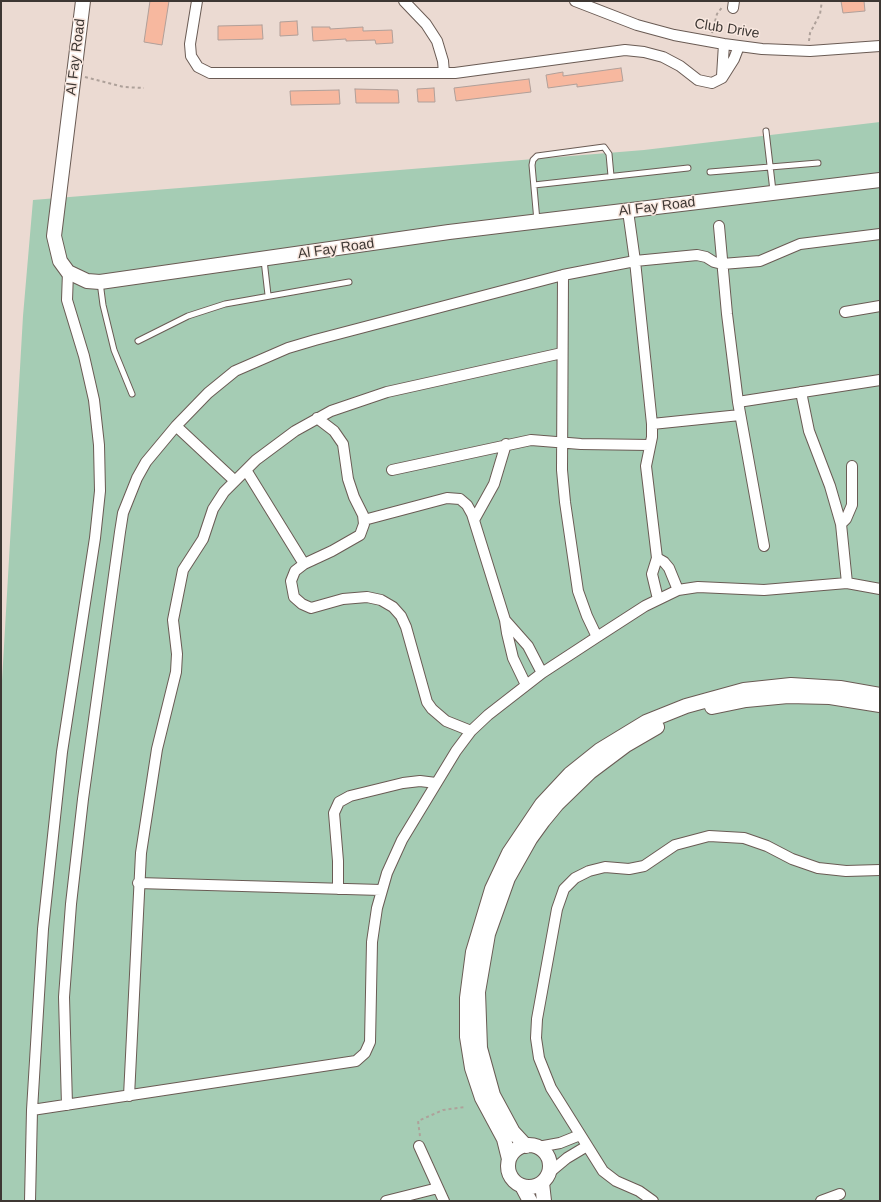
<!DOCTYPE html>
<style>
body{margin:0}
#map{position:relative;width:881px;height:1202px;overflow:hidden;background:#ebdad2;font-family:Arial,sans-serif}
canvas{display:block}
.frame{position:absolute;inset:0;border:2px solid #3d3733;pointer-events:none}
</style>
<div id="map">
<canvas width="881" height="1202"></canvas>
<div class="frame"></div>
</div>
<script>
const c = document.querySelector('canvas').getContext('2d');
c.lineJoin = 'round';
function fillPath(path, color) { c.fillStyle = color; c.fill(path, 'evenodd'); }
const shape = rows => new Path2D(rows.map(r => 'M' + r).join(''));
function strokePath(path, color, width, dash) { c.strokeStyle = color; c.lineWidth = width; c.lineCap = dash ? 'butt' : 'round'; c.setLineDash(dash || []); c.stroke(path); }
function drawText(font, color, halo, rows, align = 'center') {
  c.font = font + ' Arial,sans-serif'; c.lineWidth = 3; c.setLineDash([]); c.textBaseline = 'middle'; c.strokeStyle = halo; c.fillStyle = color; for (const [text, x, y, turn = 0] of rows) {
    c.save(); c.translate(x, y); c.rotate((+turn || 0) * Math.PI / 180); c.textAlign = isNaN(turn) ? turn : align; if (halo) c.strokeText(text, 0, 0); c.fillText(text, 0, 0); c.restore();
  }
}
const green = shape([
 [880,122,880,1201,1,1201,1,698,23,316,33,200,644,150]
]);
const building = shape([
 [150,1,169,1,162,45,144,42,150,1],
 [841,1,864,1,865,11,843,13,841,1],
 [297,21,298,35,280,36,280,22,297,21],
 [262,25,263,39,218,40,218,26,262,25],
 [312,27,330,27,330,29,363,27,363,31,392,30,393,43,376,44,375,40,346,41,346,39,313,41,312,27],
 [621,68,623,81,577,87,577,84,548,88,546,75,563,72,563,76,621,68],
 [529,79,531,92,456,101,454,88,529,79],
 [434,88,435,102,418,102,417,89,434,88],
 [355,89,398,90,399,103,356,103,355,89],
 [339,90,340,104,291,105,290,91,339,90]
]);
const path = shape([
 [712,33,717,14,723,6],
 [809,41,810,33,820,14,822,1],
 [85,77,124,87,144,88],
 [420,1136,418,1121,443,1110,465,1107]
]);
const lane = shape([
 [766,131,773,191],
 [710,172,818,163],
 [534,185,688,168],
 [537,221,532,165,533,160,537,156,604,147,609,154,611,176],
 [264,260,268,295],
 [100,282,103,305,114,350,132,394],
 [138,341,188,316,225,304,349,282]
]);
const street = shape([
 [197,1,190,44,191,56,198,67,210,73,455,73,625,50,644,52,663,57,680,66,698,80,712,83,722,78,734,59,739,46],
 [404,1,426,24,437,41,443,61,444,73],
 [575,1,637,25,674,35,724,44,762,49,810,51,880,46],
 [733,8,734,1],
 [722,76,724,44],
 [628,211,635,261,652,424,652,437,646,466,657,558,652,574,658,599],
 [719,226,727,314,738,402,764,546],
 [563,275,562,470,565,502,578,591,587,616,597,637],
 [845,312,880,306],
 [801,392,809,431,830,486,841,524,847,583],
 [738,402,880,380],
 [317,418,334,431,343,444,348,479,354,497,363,515,364,524,360,535,332,551,304,564,295,571,291,581,294,597,302,604,311,608,343,599,367,597,381,600,393,607,401,616,406,627,427,702,432,709,446,721,471,731],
 [652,424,740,415],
 [176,426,235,481],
 [246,470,304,564],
 [392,470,531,440,581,444,650,445],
 [364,520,447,498,460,499,467,505,472,514,505,620,507,633,513,658,526,685],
 [474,520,494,484,506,444],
 [841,524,846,519,852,505,852,466],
 [657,558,664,562,669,568,678,590],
 [505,620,528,646,542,673],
 [138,883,381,890],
 [338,889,338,861,334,813,339,802,350,796,403,783,420,781,436,783],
 [129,1096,141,853,157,749,176,672,177,654,173,620,183,570,203,539,213,509,224,492,256,460,295,431,331,411,387,392,562,353],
 [67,1105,64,997,71,904,83,799,120,532,123,513,137,478,146,462,176,426,208,393,235,371,288,348,315,340,563,275,635,261,697,255,706,257,714,262,722,264,760,261,800,244,880,234],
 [32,1110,356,1061,365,1053,370,1042,372,942,377,908,387,873,402,840,456,751,471,731,488,715,542,673,597,637,645,606,678,590,698,587,764,590,847,583,880,589],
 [419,1146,444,1201],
 [538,1147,560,1143,580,1135],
 [549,1173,567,1158,587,1146],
 [30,1201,32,1110,43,929,62,752,95,538,100,491,99,445,94,400,84,356,67,300,68,272],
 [386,1201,438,1188],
 [653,1201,639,1191,616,1181,603,1171,551,1088,539,1058,536,1038,537,1019,557,909,564,889,575,878,589,871,605,867,629,869,644,866,675,845,709,836,744,838,767,846,792,859,818,868,846,871,880,870],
 [821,1201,840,1194]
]);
const secondary = shape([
 [83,1,54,236,60,261,68,272,87,281,100,282,449,232,880,180],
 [712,707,746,700,788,696,830,697,880,705],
 '508 1166a21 21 0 1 1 42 0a21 21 0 1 1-42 0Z',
 [526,1146,513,1132,493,1095,480,1048,478,992,488,934,508,878,530,839,543,821,557,804,590,772,626,745,657,727],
 [509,1159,504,1139,482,1098,472,1068,467,1037,467,998,473,952,492,889,509,853,542,804,570,774,600,750,646,722,686,706,744,690,791,685,840,688,880,695],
 [542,1183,544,1201],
 [522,1186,530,1201]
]);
const streetNames = [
 ["Club Drive",727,29,9],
 ["Al Fay Road",76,57,-83],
 ["Al Fay Road",657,207,-7],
 ["Al Fay Road",336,249,-8]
];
fillPath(green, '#a5ccb4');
fillPath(building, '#f7b89f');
strokePath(building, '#b09f99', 1);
strokePath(lane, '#6a5b54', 7);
strokePath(street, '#6a5b54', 12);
strokePath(secondary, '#6a5b54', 16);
strokePath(path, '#aea19a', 2, [3, 3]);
strokePath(lane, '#fff', 5);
strokePath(street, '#fff', 10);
strokePath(secondary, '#fff', 14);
drawText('14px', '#3d3733', '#f8e7df', streetNames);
</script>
